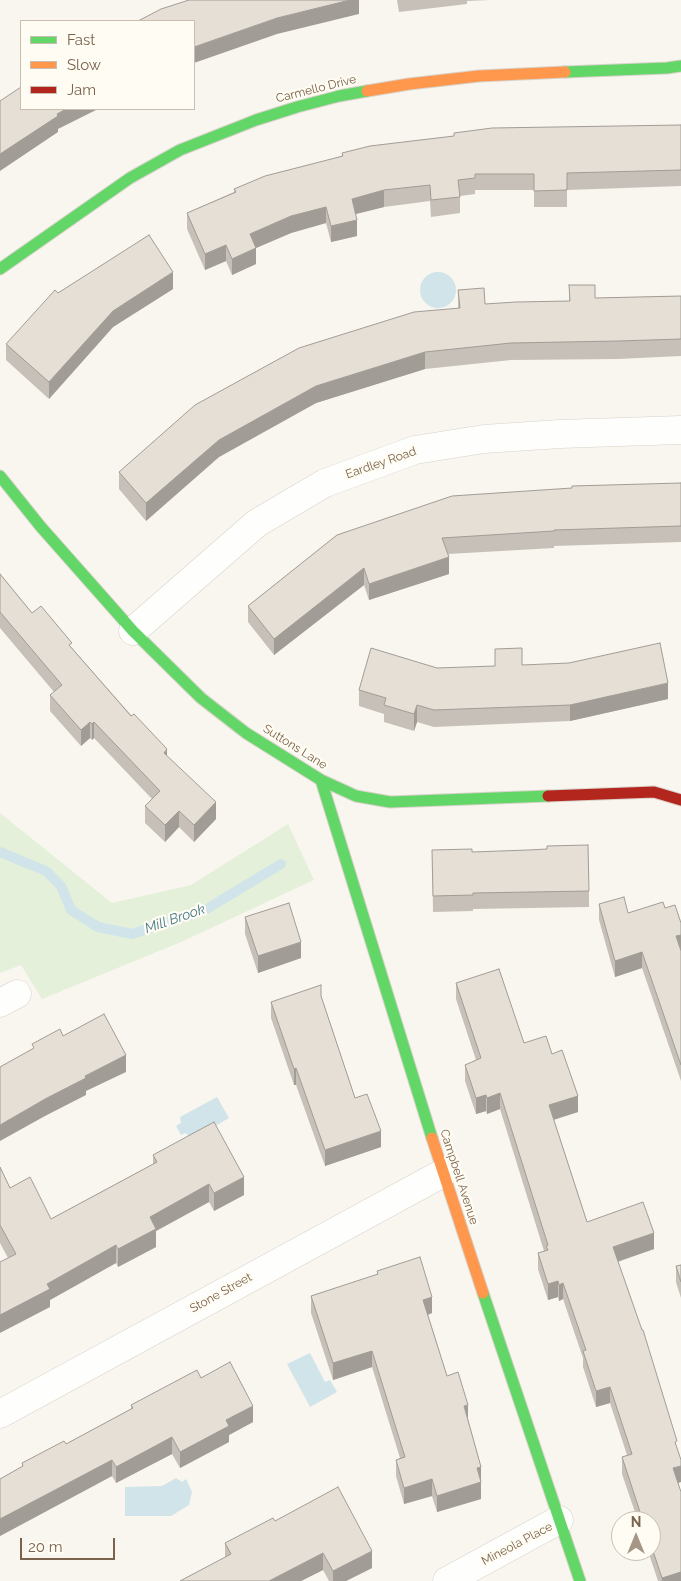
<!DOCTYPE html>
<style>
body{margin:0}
#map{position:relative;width:681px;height:1581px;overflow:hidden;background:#f9f6ef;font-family:Raleway,sans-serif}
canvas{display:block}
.legend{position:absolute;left:20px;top:20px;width:175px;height:90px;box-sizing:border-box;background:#fffcf3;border:1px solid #cabeb0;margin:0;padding:6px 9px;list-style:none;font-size:15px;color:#7a624c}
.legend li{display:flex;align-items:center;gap:10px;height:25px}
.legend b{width:25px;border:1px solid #cabeb0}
.north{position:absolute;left:611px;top:1511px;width:50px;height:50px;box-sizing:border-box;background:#fffcf3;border:1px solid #cabeb0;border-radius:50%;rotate:0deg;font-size:14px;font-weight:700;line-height:20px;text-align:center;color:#7a624c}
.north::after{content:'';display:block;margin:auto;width:18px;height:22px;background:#a69685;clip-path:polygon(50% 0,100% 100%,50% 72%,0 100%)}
.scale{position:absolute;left:20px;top:1538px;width:95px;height:22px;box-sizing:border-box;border:2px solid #7a624c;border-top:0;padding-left:6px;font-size:15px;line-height:18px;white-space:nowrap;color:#7a624c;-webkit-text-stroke:4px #fffcf3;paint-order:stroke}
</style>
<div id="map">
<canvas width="681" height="1581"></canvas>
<ul class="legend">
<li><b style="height:6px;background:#63d668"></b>Fast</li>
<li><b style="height:6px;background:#ff974d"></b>Slow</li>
<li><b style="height:6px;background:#b3261e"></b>Jam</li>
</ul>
<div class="north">N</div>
<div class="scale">20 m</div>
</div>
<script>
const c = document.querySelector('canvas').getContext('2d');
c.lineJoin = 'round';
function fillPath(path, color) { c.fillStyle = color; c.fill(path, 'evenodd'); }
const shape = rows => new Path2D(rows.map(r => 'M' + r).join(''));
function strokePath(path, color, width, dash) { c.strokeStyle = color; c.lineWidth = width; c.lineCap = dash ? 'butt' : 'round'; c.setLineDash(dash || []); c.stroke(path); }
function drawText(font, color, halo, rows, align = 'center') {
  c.font = font + ' Raleway,sans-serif'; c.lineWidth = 4.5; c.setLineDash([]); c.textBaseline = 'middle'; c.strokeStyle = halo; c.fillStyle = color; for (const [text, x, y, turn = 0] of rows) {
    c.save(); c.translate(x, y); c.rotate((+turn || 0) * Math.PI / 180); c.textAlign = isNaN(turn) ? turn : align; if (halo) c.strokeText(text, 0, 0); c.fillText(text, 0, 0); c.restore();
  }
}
const green = shape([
 [0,813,112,903,191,885,288,824,314,880,181,942,42,999,21,965,0,973]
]);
const water = shape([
 '420 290a18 18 0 1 1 36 0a18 18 0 1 1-36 0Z',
 [217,1097,229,1118,198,1136,188,1136,186,1133,181,1135,176,1126,181,1123,180,1117],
 [310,1353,325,1382,330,1380,337,1392,310,1407,287,1364],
 [176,1478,182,1482,186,1479,192,1492,189,1505,171,1516,125,1516,125,1487,162,1486]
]);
const stream = shape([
 [0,852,46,871,61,886,71,910,98,927,132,934,205,910,281,864]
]);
const street = shape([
 [133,631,257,523,325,483,415,450,484,439,560,434,681,430],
 [0,1003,17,994],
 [0,1414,443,1173],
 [447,1581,559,1520]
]);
const fast = shape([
 [565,72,667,68,681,66],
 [0,269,130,178,180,150,256,120,297,107,339,96,367,91],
 [0,476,41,527,133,631,201,698,246,733,321,780,356,796,390,802,548,796],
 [321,780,432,1138],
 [483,1293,580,1581]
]);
const slow = shape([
 [367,91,409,84,479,76,565,72],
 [432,1138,483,1293]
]);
const jam = shape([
 [548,796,654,792,681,800]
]);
const wall = shape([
 [397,0,490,0,467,1,467,4,399,12],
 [681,125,681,186,567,190,567,207,534,207,534,190,475,190,475,194,460,196,460,213,431,217,430,201,384,207,355,214,357,236,331,242,326,223,291,233,256,248,256,264,232,275,226,261,205,270,187,229,187,213,234,192,234,189,342,156,342,153],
 [569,285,595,298,681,296,681,356,618,359,511,360,425,369,316,403,219,457,146,521,119,489,119,472,458,308,458,290,485,304,569,301],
 [173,289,113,327,49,399,6,360,6,344,58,293],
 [681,483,681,542,554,546,554,548,448,554,449,574,369,600,364,585,274,655,248,622,248,606,337,535],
 [0,574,32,613,72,648,167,756,216,819,194,842,179,827,165,842,145,823,145,806,152,799,94,738,92,740,90,738,81,746,50,711,50,695,54,692,0,628],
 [495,649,522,665,668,699,570,721,434,727,417,722,414,731,384,722,384,714,359,706,359,690,495,666],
 [432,850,472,852,589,891,589,907,473,909,473,911,433,912],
 [599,904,628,913,665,908,681,923,681,1081,642,968,615,977,599,920],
 [245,917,301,958,258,973,245,934],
 [456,983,524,1043,552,1054,578,1112,554,1120,587,1222,654,1249,618,1262,677,1449,681,1482,678,1483,681,1581,658,1581,648,1551,651,1551,651,1521,638,1521,622,1474,622,1457,627,1455,610,1403,596,1407,583,1367,583,1358,563,1299,559,1301,558,1297,548,1300,538,1269,538,1253,544,1251,500,1109,487,1114,486,1111,476,1114,465,1081,465,1065,476,1060,456,999],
 [321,996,355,1098,381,1147,325,1166,296,1085,294,1085,271,1018,271,1002],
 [153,1155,244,1195,214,1211,209,1202,156,1231,156,1247,118,1267,116,1263,50,1300,50,1307,8,1258,0,1243,0,1167,10,1188,51,1219,153,1164],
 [681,1265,681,1298,676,1282,676,1266],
 [377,1271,432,1313,428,1315,447,1376,468,1419,481,1467,481,1499,437,1512,432,1496,404,1504,396,1476,396,1460,400,1458,372,1367,333,1380,311,1313,311,1296,377,1275],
 [201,1378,253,1422,229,1435,229,1442,180,1468,172,1454,116,1483,112,1476,0,1536,0,1479,22,1467,22,1463,66,1444,131,1409,131,1405],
 [275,1521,372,1568,346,1581,329,1581,323,1570,301,1581,180,1581,225,1558,225,1543]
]);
const shadedWall = shape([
 [350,0,359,0,359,14,277,34,194,63,194,47,277,18],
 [66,109,98,109,58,129,58,132,0,171,0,154,57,114],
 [384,190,384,207,352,215,352,199],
 [326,207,326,223,291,233,256,248,256,264,232,275,232,259,250,234,291,216],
 [357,220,357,236,331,242,331,226],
 [226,245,226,261,205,270,205,254],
 [173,272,173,289,113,327,49,399,49,382,113,311],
 [425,352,425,369,316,403,219,457,146,521,146,503,219,440,316,386],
 [449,557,449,574,369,600,369,584],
 [364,568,364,585,274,655,274,639],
 [668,683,668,699,570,721,570,705],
 [417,705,417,722,414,731,414,714],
 [90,722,90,738,81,746,81,730],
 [94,722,94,738,92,740,92,724],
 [167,749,167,765,164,753],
 [216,802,216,819,194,842,194,825],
 [179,811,179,827,165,842,165,825],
 [681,935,681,951,676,936],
 [301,942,301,958,258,973,258,956],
 [642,952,642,968,615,977,615,961],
 [126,1055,126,1072,86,1091,86,1095,45,1116,0,1141,0,1125,85,1076],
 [296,1068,296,1085,294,1085,294,1069],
 [500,1093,500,1109,487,1114,487,1098],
 [486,1095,486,1111,476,1114,476,1098],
 [578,1096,578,1112,549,1121,549,1105],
 [381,1131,381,1147,325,1166,325,1150],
 [244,1177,244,1195,214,1211,214,1193],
 [209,1184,209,1202,156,1231,156,1247,118,1267,118,1249,150,1217],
 [654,1233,654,1249,613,1263,613,1247],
 [116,1245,116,1263,50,1300,50,1307,0,1333,0,1315,47,1284],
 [558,1281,558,1297,548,1300,548,1284],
 [563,1283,563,1299,559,1301,559,1285],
 [432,1297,432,1313,423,1316,423,1300],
 [372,1351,372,1367,333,1380,333,1363],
 [610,1387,610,1403,596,1407,596,1391],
 [468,1405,468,1421,464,1406],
 [253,1406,253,1422,229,1435,229,1442,180,1468,180,1452,226,1420],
 [172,1437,172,1454,116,1483,116,1467],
 [112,1460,112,1476,0,1536,0,1519],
 [681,1466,681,1482,673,1484,673,1468],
 [481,1467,481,1499,437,1512,437,1496,477,1468],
 [432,1479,432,1496,404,1504,404,1488],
 [372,1551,372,1568,346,1581,333,1581,333,1571],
 [323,1553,323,1570,301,1581,269,1581],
 [681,1572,681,1581,662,1581,662,1578]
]);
const building = shape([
 [189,0,350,0,277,18,194,47,194,21,138,21,161,9,189,0],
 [21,87,21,109,66,109,57,114,58,116,0,154,0,101,21,87],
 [681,125,681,170,567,173,567,190,534,191,534,174,475,174,475,178,458,180,460,197,431,200,430,185,384,190,352,199,357,220,331,226,326,207,291,216,250,234,256,248,232,259,226,245,205,254,187,213,236,192,234,189,265,176,343,156,342,153,370,146,454,136,454,133,492,128,681,125],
 [149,235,173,272,113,311,49,382,6,344,55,290,58,293,149,235],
 [569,285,595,285,595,298,681,296,681,339,618,341,511,343,425,352,316,386,219,440,146,503,119,472,195,405,299,348,414,312,460,308,458,290,484,288,485,304,516,302,570,301,569,285],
 [681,483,681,526,554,530,554,531,442,538,449,557,369,584,364,568,274,639,248,606,337,535,452,496,572,488,572,486,681,483],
 [0,574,32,613,41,606,72,643,69,645,131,716,134,714,167,749,164,753,216,802,194,825,179,811,165,825,145,806,160,791,94,722,92,724,90,722,81,730,50,695,62,685,0,612,0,574],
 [660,643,668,683,570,705,434,710,417,705,414,714,384,705,386,698,359,690,371,648,437,668,495,666,495,649,522,648,522,665,569,663,660,643],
 [588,845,589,891,473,893,473,895,433,896,432,850,472,849,472,852,528,850,547,849,547,846,588,845],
 [624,897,628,913,663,902,665,908,675,905,681,923,681,935,676,936,681,951,681,1065,642,952,615,961,599,904,624,897],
 [289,903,301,942,258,956,245,917,289,903],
 [499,969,524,1043,546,1036,552,1054,562,1050,578,1096,549,1105,587,1222,643,1202,654,1233,613,1247,642,1330,643,1330,677,1441,675,1442,681,1460,681,1466,673,1468,681,1492,681,1572,662,1578,651,1545,651,1521,643,1521,622,1457,632,1454,610,1387,596,1391,583,1351,586,1350,563,1283,559,1285,558,1281,548,1284,538,1253,548,1250,546,1246,548,1245,500,1093,487,1098,486,1095,476,1098,465,1065,481,1058,456,983,499,969],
 [321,985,321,996,355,1098,367,1094,381,1131,325,1150,296,1068,294,1069,271,1002,321,985],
 [104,1014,126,1055,85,1076,86,1078,45,1099,0,1125,0,1067,34,1048,32,1044,60,1029,63,1036,104,1014],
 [214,1122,244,1177,214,1193,209,1184,150,1217,156,1229,118,1249,116,1245,47,1284,50,1289,0,1315,0,1262,16,1254,0,1225,0,1167,10,1188,30,1177,51,1219,157,1162,153,1155,214,1122],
 [420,1257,432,1297,423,1300,447,1376,458,1372,468,1405,464,1406,481,1467,477,1468,481,1482,437,1496,432,1479,404,1488,396,1460,405,1457,372,1351,333,1363,311,1296,378,1274,377,1271,420,1257],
 [681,1265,681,1282,676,1266,681,1265],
 [230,1362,253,1406,226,1420,229,1426,180,1452,172,1437,116,1467,112,1460,0,1519,0,1479,23,1466,22,1463,64,1441,66,1444,133,1408,131,1405,197,1370,201,1378,230,1362],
 [338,1487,372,1551,333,1571,323,1553,269,1581,180,1581,231,1554,225,1543,273,1518,275,1521,338,1487]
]);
const streetNames = [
 ["Carmello Drive",316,89,-14],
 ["Eardley Road",381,463,-19],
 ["Suttons Lane",295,747,32],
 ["Campbell Avenue",459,1177,72],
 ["Stone Street",221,1293,-29],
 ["Mineola Place",517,1544,-28]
];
const waterNames = [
 ["Mill Brook",175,919,-19]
];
fillPath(green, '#e4f0da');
fillPath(water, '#d0e4ea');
strokePath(stream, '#d0e4ea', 10);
strokePath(street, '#d7d2ca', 29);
strokePath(fast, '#d8d2ca', 13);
strokePath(slow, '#d8d2ca', 13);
strokePath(jam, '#d8d2ca', 13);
strokePath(street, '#fefefd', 28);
strokePath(fast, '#63d668', 11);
strokePath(slow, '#ff974d', 11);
strokePath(jam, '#b3261e', 11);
fillPath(wall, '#c6c0b8');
fillPath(shadedWall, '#a19c96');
fillPath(building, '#e6dfd6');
strokePath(building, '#a19c96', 1);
drawText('12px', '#7a624c', '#fffcf3', streetNames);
drawText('italic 14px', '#457a8d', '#fffcf3', waterNames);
</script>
